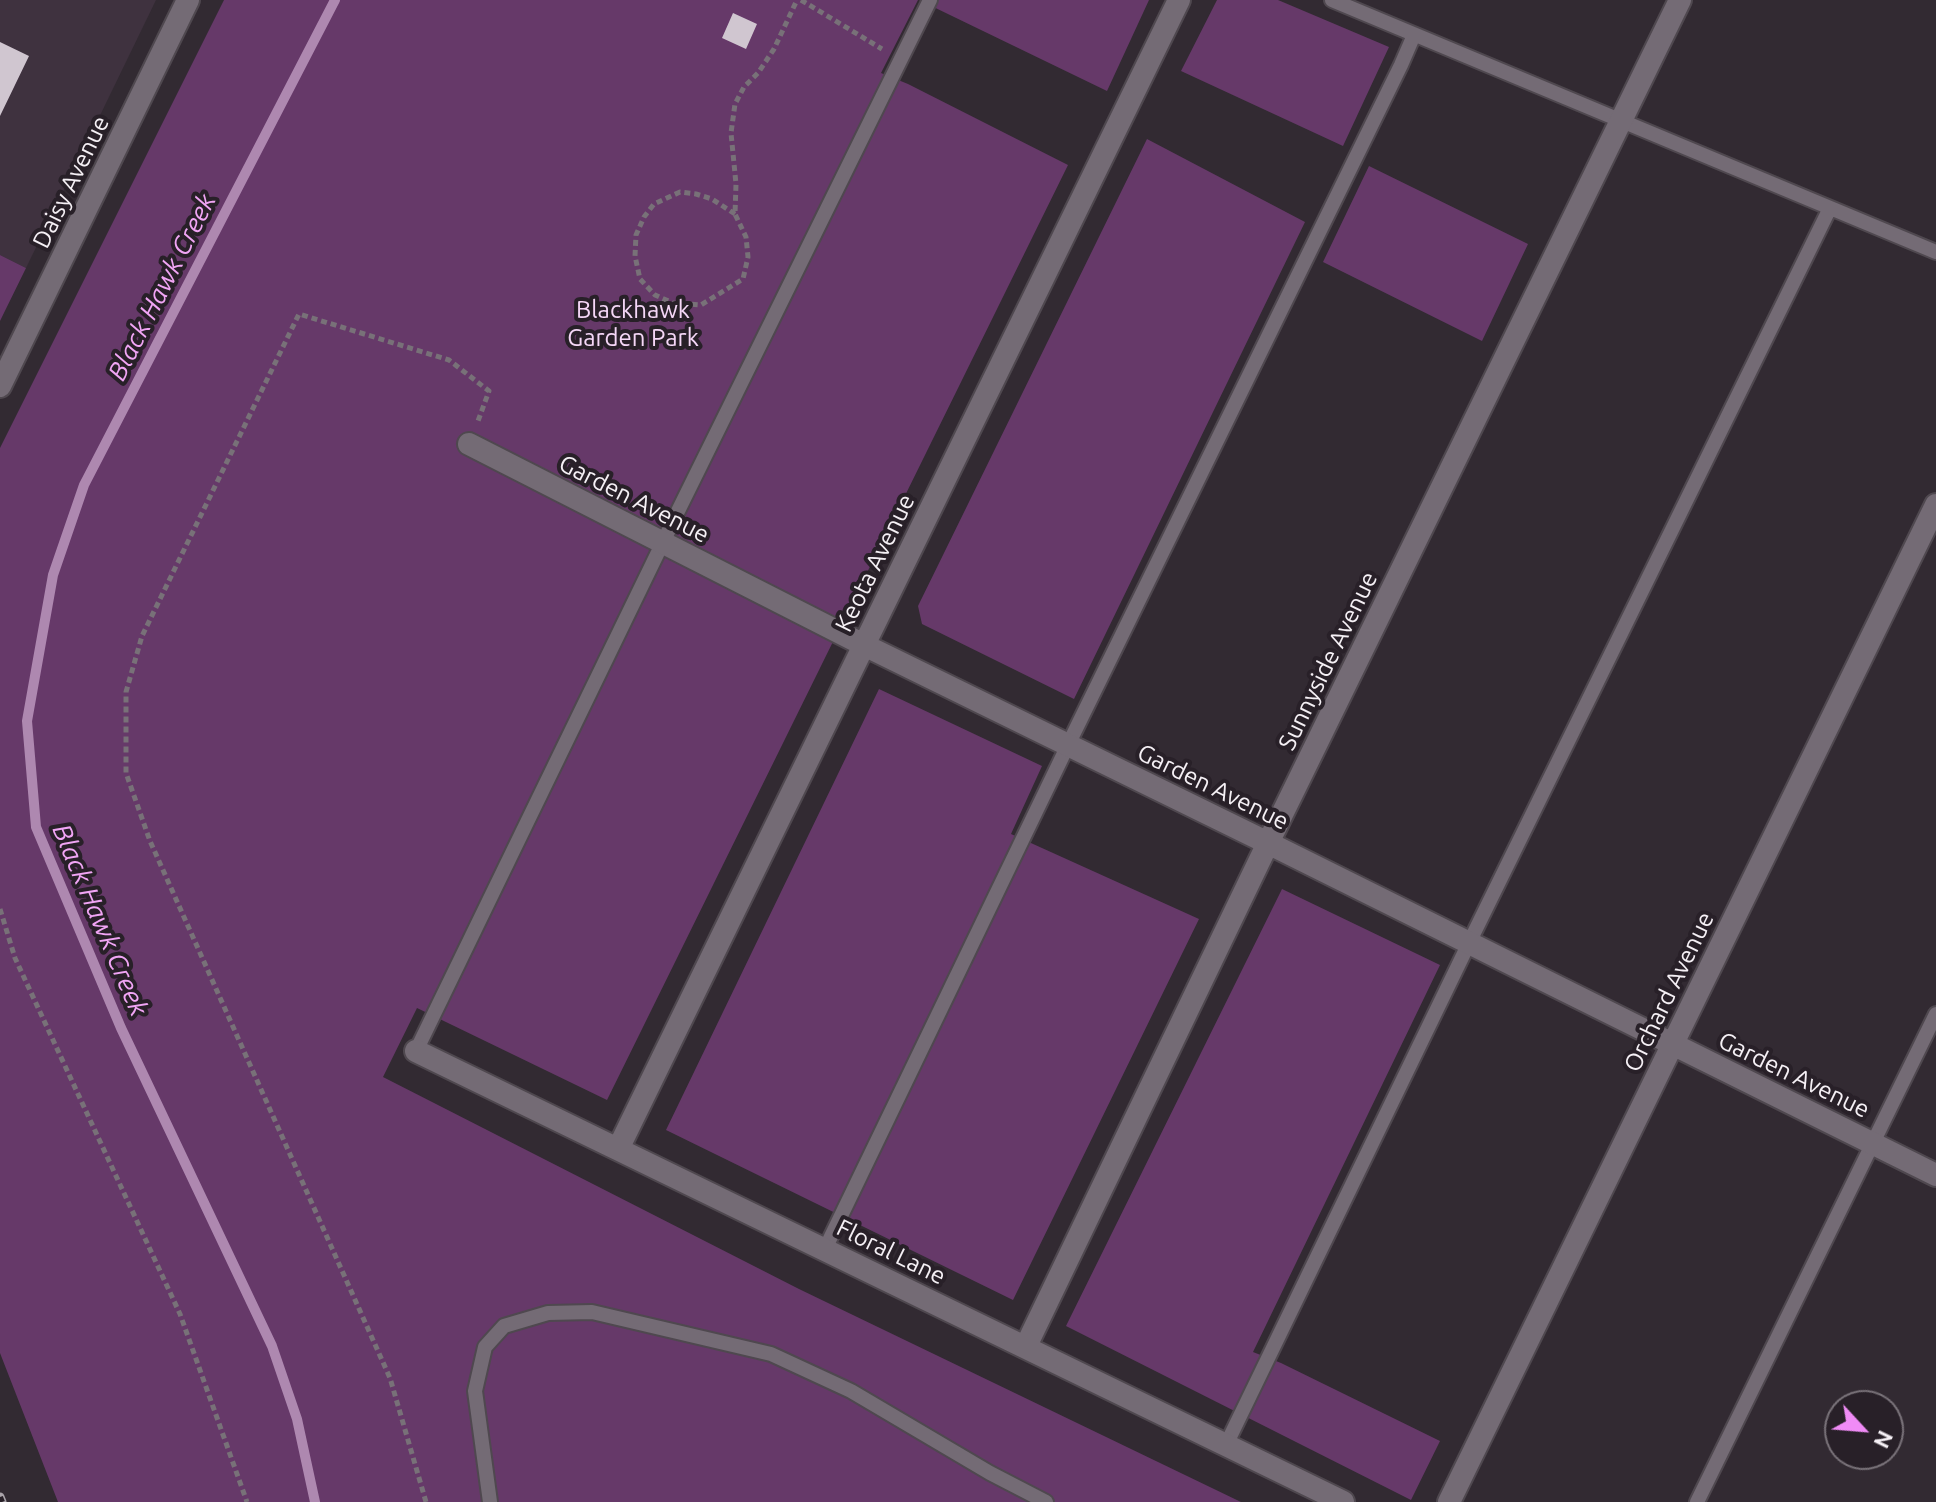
<!DOCTYPE html>
<style>
body{margin:0}
#map{position:relative;width:1936px;height:1502px;overflow:hidden;background:#322a32;font-family:Ubuntu,sans-serif}
canvas{display:block}
.north{position:absolute;left:1824px;top:1390px;width:80px;height:80px;box-sizing:border-box;background:#282028;border:2px solid #7a737a;border-radius:50%;rotate:116deg;font-size:22px;font-weight:700;line-height:32px;text-align:center;color:#f5f0f5}
.north::after{content:'';display:block;margin:auto;width:28px;height:36px;background:#f08bf6;clip-path:polygon(50% 0,100% 100%,50% 72%,0 100%)}
</style>
<div id="map">
<canvas width="1936" height="1502"></canvas>
<div class="north">N</div>
</div>
<script>
const c = document.querySelector('canvas').getContext('2d');
c.lineJoin = 'round';
function fillPath(path, color) { c.fillStyle = color; c.fill(path, 'evenodd'); }
const shape = rows => new Path2D(rows.map(r => 'M' + r).join(''));
function strokePath(path, color, width, dash) { c.strokeStyle = color; c.lineWidth = width; c.lineCap = dash ? 'butt' : 'round'; c.setLineDash(dash || []); c.stroke(path); }
function drawText(font, color, halo, rows, align = 'center') {
  c.font = font + ' Ubuntu,sans-serif'; c.lineWidth = 8; c.setLineDash([]); c.textBaseline = 'middle'; c.strokeStyle = halo; c.fillStyle = color; for (const [text, x, y, turn = 0] of rows) {
    c.save(); c.translate(x, y); c.rotate((+turn || 0) * Math.PI / 180); c.textAlign = isNaN(turn) ? turn : align; if (halo) c.strokeText(text, 0, 0); c.fillText(text, 0, 0); c.restore();
  }
}
const built = shape([
 [0,0,156,0,26,268,0,255]
]);
const green = shape([
 [224,0,918,0,881,73,908,84,1068,165,607,1100,417,1008,383,1077,799,1289,1241,1502,58,1502,0,1353,0,448],
 [919,0,1149,0,1107,91],
 [1217,0,1278,0,1389,47,1343,146,1181,71],
 [1147,139,1305,222,1074,699,922,624,918,606],
 [1369,166,1528,244,1482,341,1323,262],
 [0,255,26,268,0,321],
 [879,689,1042,766,1011,834,1199,919,1013,1300,666,1130],
 [1282,889,1440,965,1253,1352,1281,1363,1440,1441,1411,1500,1066,1326]
]);
const stream = shape([
 [315,1502,297,1419,272,1346,121,1028,36,827,27,721,53,575,84,485,335,0]
]);
const building = shape([
 [733,13,757,24,746,49,722,38],
 [0,42,29,56,0,116]
]);
const path = shape([
 [801,0,882,49],
 [735,214,712,199,696,194,680,192,654,204,644,217,636,235,635,256,640,279,655,295,673,303,701,305,743,279,748,257,746,237,735,214,736,184,731,133,735,104,744,87,758,73,774,49,797,0],
 [0,909,15,958,180,1314,247,1502],
 [426,1502,390,1378,150,841,126,773,126,692,142,636,299,314,449,360,489,391,478,421]
]);
const service = shape([
 [1332,0,1936,252],
 [416,1051,680,507,930,0],
 [825,1249,1068,745,1401,65,1414,35],
 [1226,1445,1469,943,1830,208],
 [490,1502,475,1391,485,1347,504,1326,548,1313,592,1312,771,1354,851,1391,990,1473,1046,1502],
 [1697,1502,1936,1014]
]);
const minor = shape([
 [0,386,188,0],
 [469,444,864,645,1268,843,1936,1175],
 [416,1051,1343,1502],
 [618,1149,1179,0],
 [1026,1346,1268,843,1680,0],
 [1449,1502,1936,505]
]);
const rail = shape([
 [0,1497,2,1502]
]);
const streetNames = [
 ["Daisy Avenue",71,182,-64],
 ["Garden Avenue",634,499,27],
 ["Keota Avenue",875,563,-64],
 ["Sunnyside Avenue",1328,661,-64],
 ["Garden Avenue",1213,787,26],
 ["Orchard Avenue",1669,992,-64],
 ["Garden Avenue",1794,1075,26],
 ["Floral Lane",891,1252,26]
];
const parkNames = [
 ["Blackhawk",633,310],
 ["Garden Park",633,338]
];
const waterNames = [
 ["Black Hawk Creek",162,287,-63],
 ["Black Hawk Creek",100,920,67]
];
fillPath(built, '#3f323f');
fillPath(green, '#663969');
strokePath(stream, '#ae88b0', 10);
fillPath(building, '#d0c6d0');
strokePath(service, '#4f484f', 18);
strokePath(minor, '#4f484f', 26);
strokePath(path, '#787178', 5, [6, 4]);
strokePath(service, '#746b75', 14);
strokePath(minor, '#746b75', 22);
strokePath(rail, '#a9a3a9', 9);
strokePath(rail, '#282028', 6, [18]);
drawText('24px', '#f5f0f5', '#282028', streetNames);
drawText('24px', '#f5d7f7', '#282028', parkNames);
drawText('italic 26px', '#f1a5f5', '#282028', waterNames);
</script>
